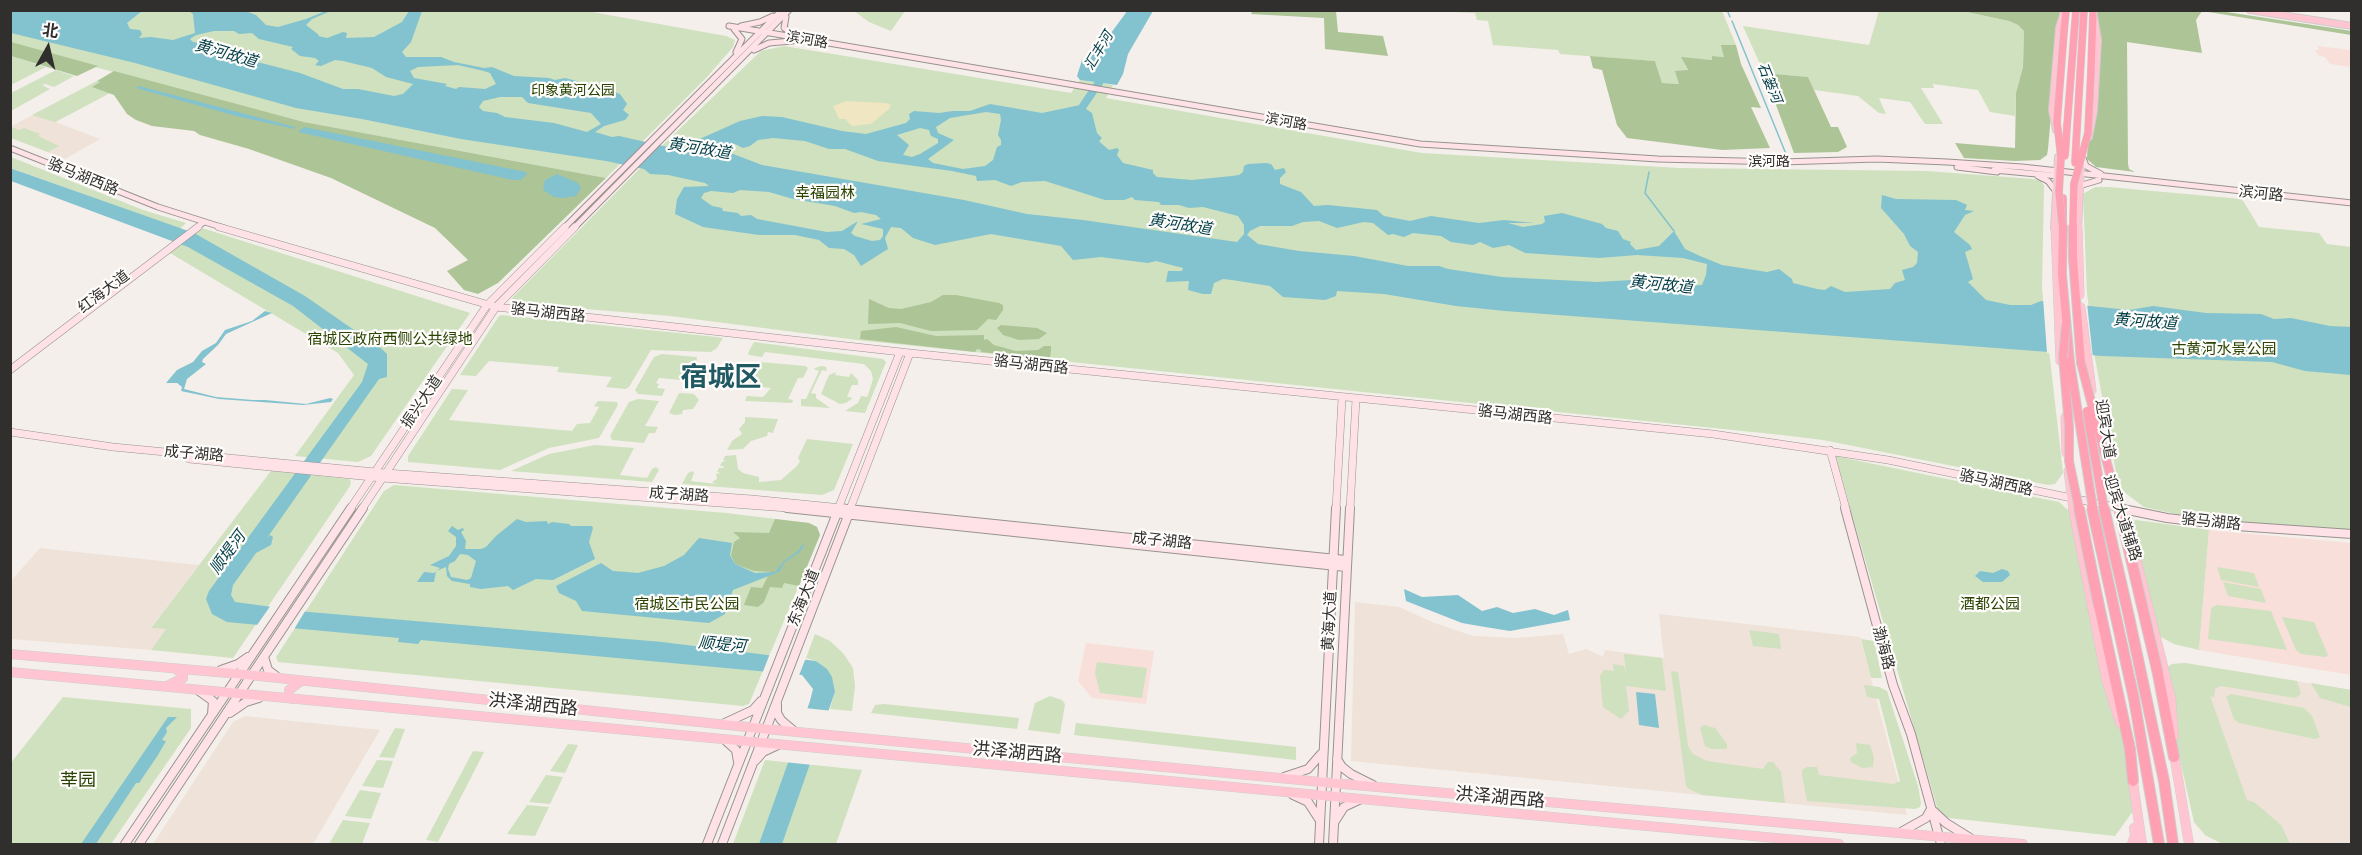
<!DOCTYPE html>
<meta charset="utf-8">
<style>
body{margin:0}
#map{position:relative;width:2362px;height:855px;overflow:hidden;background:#f4efea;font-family:"PT Sans Narrow","Noto Sans SC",sans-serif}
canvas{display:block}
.frame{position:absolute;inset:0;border:12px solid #312f2d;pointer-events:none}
.north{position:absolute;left:18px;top:18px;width:60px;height:60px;-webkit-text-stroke:4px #fffdfb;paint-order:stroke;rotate:8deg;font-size:16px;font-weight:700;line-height:24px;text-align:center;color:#312f2d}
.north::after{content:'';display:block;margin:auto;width:21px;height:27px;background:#312f2d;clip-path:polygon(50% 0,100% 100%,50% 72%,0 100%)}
</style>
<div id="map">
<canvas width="2362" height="855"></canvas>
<div class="frame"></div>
<div class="north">北</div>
</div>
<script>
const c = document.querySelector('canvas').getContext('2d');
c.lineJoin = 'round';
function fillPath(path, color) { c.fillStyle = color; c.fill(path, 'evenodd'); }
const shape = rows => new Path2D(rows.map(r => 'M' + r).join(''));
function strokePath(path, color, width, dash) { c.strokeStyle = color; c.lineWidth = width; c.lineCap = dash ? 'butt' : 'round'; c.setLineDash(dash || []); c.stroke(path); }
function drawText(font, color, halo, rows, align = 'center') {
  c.font = font + ' "PT Sans Narrow","Noto Sans SC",sans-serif'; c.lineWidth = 4.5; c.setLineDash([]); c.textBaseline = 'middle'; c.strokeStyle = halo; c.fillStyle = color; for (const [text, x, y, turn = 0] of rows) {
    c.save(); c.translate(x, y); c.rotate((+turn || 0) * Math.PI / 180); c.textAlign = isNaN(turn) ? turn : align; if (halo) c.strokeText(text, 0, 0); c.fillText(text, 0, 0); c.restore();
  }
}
const built = shape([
 [97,81,101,82,93,87,110,93,56,122,100,139,65,159,11,138,10,127],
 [40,548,199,565,151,627,166,629,151,650,11,639,11,581],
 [1355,602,1399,607,1432,622,1473,636,1518,638,1563,634,1569,654,1586,649,1603,657,1605,650,1664,658,1659,614,1860,637,1907,815,1351,761],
 [2185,663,2351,690,2351,844,2223,844,2205,835,2194,822,2172,664],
 [245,716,380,730,313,844,153,844,233,722]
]);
const education = shape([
 [2317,46,2351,50,2351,67,2330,64,2325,57,2319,56,2315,50,2319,50],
 [2209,530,2351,543,2351,675,2199,650],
 [1086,643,1154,651,1146,704,1092,698,1078,681]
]);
const green = shape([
 [581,10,726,36,735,40,733,47,707,77,606,178,304,122,11,45,10,11],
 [854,11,905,11,891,31,869,22],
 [1453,11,1722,11,1736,45,1722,45,1725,57,1712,56,1713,60,1682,58,1688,71,1679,84,1662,83,1655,61,1560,54,1558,50,1493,45,1488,21,1477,20,1475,13,1454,12],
 [1879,11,1961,11,2009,21,2018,25,2024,31,2023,67,2016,93,2015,116,1990,112,1978,90,1933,84,1934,88,1921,88,1943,124,1925,124,1910,102,1879,98,1886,114,1879,113,1858,96,1814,90,1808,77,1764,73,1743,26,1869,45],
 [784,46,1071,93,1080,80,1113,85,1106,98,1422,153,1679,168,1926,171,2033,179,2041,181,2044,186,2042,289,2063,473,2055,484,2048,485,1823,440,1782,435,857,340,670,316,514,303,511,299,666,142,761,51],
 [11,56,45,67,46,67,11,85],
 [56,70,74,76,54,87,45,84,42,85,50,89,11,111,11,93],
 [97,81,101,82,93,87,110,93,55,122,32,115],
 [10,127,20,130,24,128,40,134,38,136,59,146,48,152,11,138],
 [11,157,143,210,186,223,180,229,11,168],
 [2095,187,2108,187,2242,199,2259,227,2319,233,2327,244,2351,247,2351,533,2189,517,2144,507,2124,492,2118,483,2095,358,2087,293,2083,194],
 [202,228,470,313,371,456,358,462,295,456,354,375,338,353,170,253],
 [502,315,717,337,723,338,717,348,711,352,651,350,629,387,625,389,606,387,612,377,557,372,559,367,489,361,476,376,460,375,499,316],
 [754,342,883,359,886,362,865,413,845,411,858,403,861,396,867,397,869,392,873,379,871,371,864,364,765,352,762,357,749,355,748,353],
 [662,354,697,357,694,381,659,378,656,383,659,384,657,388,665,389,662,396,638,394,635,390,654,357],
 [760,362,805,366,808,368,803,378,798,378,788,399,793,400,792,403,745,401,747,396,763,397,771,388,739,385],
 [822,366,826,367,827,371,822,370,811,393,816,394,816,398,830,408,801,406,801,399,806,399,819,371,814,369,815,368],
 [836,372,835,375,849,377,851,373,858,380,858,385,852,385,847,397,853,398,846,403,840,404,821,394,829,375],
 [452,389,468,390,449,420,572,431,577,424,590,423,599,407,594,406,598,401,617,402,618,405,599,438,549,448,500,470,408,462,408,456],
 [679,393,694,394,699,400,693,409,683,410,682,414,675,415,669,413],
 [638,399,659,401,645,426,658,427,655,433,649,433,644,443,612,440,610,436,629,402],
 [745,417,778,419,773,433,768,432,767,436,751,441,743,449,727,450,732,441,742,434,739,429,745,422],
 [807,439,853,444,834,490,822,495,682,484,688,473,693,471,694,473,691,481,716,484,712,482,717,479,716,474,721,473,717,472,719,468,723,468,724,466,720,466,722,462,726,461,723,460,725,456,736,455,738,469,743,473,759,477,759,482,781,480,797,466,800,461,798,458],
 [595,445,634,448,620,475,647,478,652,469,656,467,659,470,652,482,511,471,549,454],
 [1835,456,2059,502,2081,522,2122,703,2133,811,2115,836,1940,817],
 [271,471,349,479,351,481,350,486,233,658,151,650,166,629,151,628],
 [394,485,726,513,809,523,817,527,820,535,749,704,743,706,278,662,276,657,384,491],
 [2136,520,2209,530,2199,650,2174,644,2155,634,2126,522],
 [2217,567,2254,573,2259,587,2221,580],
 [2223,582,2261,589,2266,603,2228,596],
 [2217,605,2271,611,2287,650,2208,639,2211,608],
 [2282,617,2314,622,2328,655,2325,657,2301,654,2296,650],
 [1749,630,1779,634,1781,649,1753,646],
 [815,634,830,641,843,653,853,668,855,686,852,711,830,709,835,692,825,668,816,661,806,658],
 [1861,639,1874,641,1882,678,1871,678],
 [1624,654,1662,658,1666,691,1626,686,1629,711,1621,719,1603,707,1600,676,1604,670,1614,671,1613,664,1624,666,1626,675],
 [1097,662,1147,668,1142,698,1100,693,1095,673],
 [2185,663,2297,681,2301,694,2295,698,2221,686,2215,689,2214,697,2210,696,2247,800,2254,802,2281,825,2290,844,2223,844,2205,835,2194,822,2162,679,2166,668,2172,664],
 [1671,671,1678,672,1688,746,1693,754,1707,761,1763,769,1768,762,1773,762,1781,772,1785,803,1702,795,1689,789,1686,786],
 [2311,683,2351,690,2351,707,2320,698],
 [1864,685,1879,687,1887,691,1918,786,1921,803,1920,807,1915,809,1807,801,1802,775,1802,770,1807,767,1817,767,1819,775,1894,784,1900,781,1879,699,1867,697],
 [2231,694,2304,708,2312,716,2320,737,2315,739,2239,723,2234,719,2227,699,2226,697],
 [1050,696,1062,700,1065,704,1060,734,1028,730,1035,703],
 [63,697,191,709,191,728,111,844,11,844,10,764],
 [884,704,1019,718,1017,729,871,713,875,705],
 [1076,723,1296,747,1296,760,1074,735],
 [1704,725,1715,728,1727,744,1727,749,1711,749,1705,746,1700,728],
 [395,728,405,729,394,758,379,757],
 [1856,743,1870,745,1874,758,1873,767,1862,768,1851,762,1850,758,1857,753],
 [568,744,578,745,565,773,550,771],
 [473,751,484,752,438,842,426,840],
 [377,760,393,761,383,788,362,786],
 [765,760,862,770,836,844,733,844],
 [546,775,563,777,550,804,529,802],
 [360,790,381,793,371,819,345,816],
 [527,805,549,807,535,836,507,834],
 [343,820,370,823,362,844,329,844]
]);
const forest = shape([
 [1253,10,1336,11,1338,32,1383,36,1388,56,1325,49,1324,18,1251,14],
 [1962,11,2060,11,2048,149,2047,155,2040,160,2015,161,1964,158,1955,143,2015,148,2016,93,2023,67,2024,31,2018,25,2009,21],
 [2095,11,2220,11,2339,29,2351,31,2351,35,2202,11,2196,20,2202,53,2127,42,2128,164,2129,169,2135,172,2096,167,2087,159],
 [11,42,98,66,77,76,11,56],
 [1721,45,1736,45,1741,64,1761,108,1751,107,1770,148,1722,150,1627,138,1617,125,1602,70,1593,68,1590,56,1655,61,1662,83,1679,84,1675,71,1688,70,1681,57,1712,60,1712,56,1724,57],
 [114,71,304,122,606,178,498,283,478,294,464,290,447,271,468,260,435,228,331,178,249,149,200,135,194,131,152,126,136,120,127,114,114,95,92,87,100,82,97,81],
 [1764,73,1808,77,1831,127,1838,127,1847,147,1838,152,1794,153],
 [943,295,956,295,999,303,1003,305,1003,310,996,320,988,319,977,330,931,331,900,323,868,324,869,299,889,308,901,309,931,302],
 [1001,325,1037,328,1047,333,1039,339,1019,340,1003,335,997,328],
 [896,327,936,336,984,335,984,340,987,339,994,345,1016,351,1038,350,1044,346,1051,346,1051,350,1050,359,981,352,981,350,977,349,975,352,860,339,861,331],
 [775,519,809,523,817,527,820,535,799,586,784,583,782,588,770,587,764,602,758,607,744,605,751,587,762,588,770,572,754,571,735,564,731,555,734,542,740,538,733,532,769,533]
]);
const sand = shape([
 [846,101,886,103,891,105,889,109,871,124,852,126,845,119,839,119,833,106]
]);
const water = shape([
 [333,10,312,19,306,25,319,35,318,36,327,38,343,32,347,33,346,38,374,37,402,22,409,11,422,11,411,42,402,52,406,57,441,57,454,62,484,68,492,67,514,76,549,78,555,80,565,78,592,85,611,86,612,91,620,94,627,104,623,110,629,115,625,120,604,126,595,132,612,137,619,136,668,147,688,148,693,142,740,121,762,116,782,117,842,131,866,134,906,123,910,119,909,114,914,111,939,113,953,111,970,111,990,104,1042,113,1080,105,1092,113,1097,133,1102,138,1099,141,1102,144,1109,150,1117,148,1119,150,1117,155,1123,163,1153,170,1153,173,1157,177,1192,180,1232,176,1239,175,1243,172,1244,166,1248,164,1266,163,1271,164,1275,170,1284,168,1286,172,1280,178,1280,184,1301,192,1314,206,1328,205,1377,210,1384,216,1410,221,1431,216,1479,223,1504,220,1534,223,1508,223,1523,227,1542,224,1545,222,1544,216,1562,213,1602,224,1606,228,1618,231,1623,239,1631,242,1630,244,1636,250,1659,246,1674,231,1685,249,1700,256,1722,265,1767,272,1779,269,1792,279,1793,283,1817,289,1825,290,1831,286,1845,292,1890,289,1895,283,1905,280,1902,270,1913,267,1917,263,1918,252,1910,246,1904,234,1881,208,1882,195,1896,199,1956,200,1967,205,1965,210,1974,211,1965,215,1954,232,1970,245,1972,249,1965,252,1973,279,1968,282,1986,300,2010,305,2031,305,2041,301,2129,310,2153,306,2206,313,2261,314,2274,319,2291,318,2330,326,2351,327,2351,375,2305,371,2272,362,2102,356,1505,311,1456,306,1384,294,1337,291,1336,296,1325,300,1283,297,1270,286,1232,280,1223,279,1214,283,1211,294,1203,294,1188,290,1189,281,1166,282,1168,271,1182,271,1183,268,1156,261,1148,263,1101,257,1073,260,1061,246,991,234,935,245,913,238,901,228,891,227,885,238,888,249,861,266,854,255,844,249,829,248,819,240,795,235,759,235,703,227,675,214,677,199,684,187,709,186,705,183,668,175,650,174,644,169,606,161,461,139,362,119,296,108,135,63,11,33,11,11,142,11,127,23,130,29,140,30,142,34,139,38,151,37,173,40,195,33,193,14,189,11,249,11,248,12,256,15,266,25,278,27,306,19,326,11],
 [214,31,234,31,239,34,252,33,259,39,293,47,291,49,300,56,315,58,319,61,315,65,321,66,335,60,343,61,372,68,386,77,413,84,403,94,394,96,358,89,343,89,300,73,238,57,211,45,193,42,190,39,196,35],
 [458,65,484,71,490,73,496,84,485,89,459,87,456,89,445,86,447,84,414,78,410,71,418,67],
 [500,97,522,97,528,103,591,113,601,124,587,132,554,123,505,117,497,113,483,111,479,107,483,101],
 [986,112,1000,114,1001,120,998,135,1001,140,1001,145,997,147,993,160,985,166,963,169,933,163,928,159,954,140,938,133,936,127,950,118],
 [920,128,929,130,931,136,938,139,938,143,920,154,912,157,903,155,909,145,897,135],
 [773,138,805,141,829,149,845,149,878,161,952,171,976,176,977,181,995,180,1011,186,1022,182,1045,181,1105,200,1124,200,1132,197,1135,200,1159,202,1161,205,1179,205,1189,208,1203,207,1238,216,1244,225,1244,234,1237,242,1083,220,1027,214,964,200,762,165,702,142,708,140,720,145,735,144,743,148,750,146,758,140],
 [740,190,769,192,793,199,835,206,854,213,861,212,876,215,881,219,861,224,883,229,883,236,880,240,872,241,855,236,851,233,858,221,842,231,827,232,757,219,751,215,741,216,738,213,723,211,722,208,712,206,701,198,704,193,711,191,733,193],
 [1319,221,1337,228,1364,222,1373,223,1388,235,1393,234,1404,237,1413,233,1441,236,1451,242,1473,245,1480,242,1493,248,1509,245,1525,253,1599,258,1637,255,1683,258,1707,264,1706,275,1702,285,1657,288,1632,280,1597,282,1502,277,1448,269,1439,266,1408,266,1354,256,1299,251,1258,244,1247,235,1250,231,1260,226,1292,226,1303,222],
 [1128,10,1153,11,1128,54,1123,74,1117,85,1080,80,1077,76,1082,60,1097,52],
 [139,86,295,127,295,129,236,116,136,88],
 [304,127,526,172,527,174,521,180,513,180,298,132],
 [10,168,194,233,305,296,354,330,359,330,364,338,375,329,377,330,376,336,371,339,387,354,387,377,379,379,267,538,270,535,273,537,271,545,256,553,233,585,231,595,235,602,309,612,662,642,816,661,827,669,832,677,835,692,782,844,759,844,810,701,813,689,802,675,421,640,418,644,398,642,399,638,227,622,212,614,206,599,209,591,362,382,368,364,293,306,188,247,11,181],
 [557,174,578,183,581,188,576,196,562,198,554,197,543,190,545,180],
 [265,311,272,313,226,334,218,345,203,359,202,362,206,364,187,379,184,389,216,397,253,400,265,400,306,404,330,398,333,399,331,402,303,405,219,399,181,391,182,387,177,383,166,383,177,370,193,362,202,351,216,343,225,330,252,321],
 [517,519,526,522,547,521,548,524,552,522,569,524,571,526,592,526,593,528,589,542,595,559,553,580,536,579,513,590,508,586,481,589,470,587,470,584,452,581,447,576,446,567,436,571,434,582,417,582,424,572,434,573,440,568,430,565,449,556,456,546,456,537,448,531,452,526,458,530,463,528,464,530,461,532,466,541,465,549,481,549,486,547,496,536],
 [460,554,468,555,476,561,471,578,467,580,451,577,448,569,449,564,455,561],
 [699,538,732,543,730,555,735,564,755,573,775,572,784,561,797,552,803,544,804,546,799,553,785,562,779,572,733,590,725,614,709,623,582,611,576,601,559,593,556,586,601,563,613,571,627,572,638,573,664,566,684,555],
 [2002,569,2008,571,2010,575,2002,582,1983,582,1975,576,1980,571,1993,573],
 [1404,589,1422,597,1458,595,1482,611,1497,607,1513,613,1535,609,1554,615,1568,610,1570,620,1510,631,1479,626,1462,623,1406,601],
 [1636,692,1655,694,1659,728,1639,725],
 [168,717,177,717,166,728,167,732,162,740,166,741,158,755,139,783,136,783,96,844,81,844]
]);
const pier = shape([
 [2043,298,2087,303,2093,358,2047,353],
 [271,605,307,608,293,631,255,628],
 [771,651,807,655,798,678,762,674],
 [805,708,833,711,813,765,784,762]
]);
const stream = shape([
 [1727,10,1730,17],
 [1732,21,1786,154],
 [1649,172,1645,193,1674,231]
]);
const river = shape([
 [1083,106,1107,71]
]);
const secondaryFar2 = shape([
 [786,17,784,28,795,35],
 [729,26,1420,144,1658,159,1782,162,1877,159,1947,162,2022,167,2352,203],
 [741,26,760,22,773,16],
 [734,29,742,39,736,52],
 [754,50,769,43,792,41],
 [10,148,158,207,224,228],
 [2083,158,2086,166,2101,174],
 [1957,167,1997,172],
 [1994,170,2058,176],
 [2038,176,2048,181,2055,190],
 [2079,186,2099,180],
 [196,228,204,222],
 [564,228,782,10],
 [574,228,789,10]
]);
const secondaryFar1 = shape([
 [219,227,496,307,910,353,1713,434,1888,460,2125,509],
 [10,370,198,227],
 [10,432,113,447,386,473,752,499,852,509],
 [1830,450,1846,509],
 [189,459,382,478,801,509],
 [350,509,487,305,565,227],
 [362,509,496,307,575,227],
 [838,509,900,352],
 [850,509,910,353],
 [1336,509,1342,398],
 [1350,509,1356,399]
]);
const secondary = shape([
 [787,508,1346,567],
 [838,508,1346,560],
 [1845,508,1893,685,1911,734,1941,844],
 [2118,508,2167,518,2236,526,2352,534],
 [264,657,268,670,276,676],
 [221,670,238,664,248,657],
 [199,691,213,701,212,714],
 [777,704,777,713,781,720,794,731],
 [230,713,246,702,259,698],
 [725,723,753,710,761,701],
 [725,740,736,750,738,762],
 [1337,759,1342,767,1351,774,1373,785],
 [756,760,763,752,778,745],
 [1284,777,1308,769,1321,754],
 [1293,795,1308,802,1319,819],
 [1335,821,1344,807,1359,800],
 [1901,832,1926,818,1931,809,1946,823,1970,838],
 [125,844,351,508],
 [139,844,363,508],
 [707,844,839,508],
 [722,844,851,508],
 [1319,844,1336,508],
 [1333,844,1350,508]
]);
const primaryFar2 = shape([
 [2250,10,2352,26],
 [2056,130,2052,110,2059,28,2064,12],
 [2089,137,2094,111,2098,40,2093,10],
 [2054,228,2058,157],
 [2078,228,2081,166]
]);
const primaryFar1 = shape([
 [2055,227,2060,361],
 [2078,227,2080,295],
 [2081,307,2092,390],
 [2065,417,2066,453],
 [2068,471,2073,509]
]);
const primary = shape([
 [2073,508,2106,679,2120,723],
 [2136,558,2171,698,2174,736],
 [10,654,240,674,766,729,1321,782,2023,844],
 [10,672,1839,844],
 [167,686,183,678,183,674,177,670],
 [292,699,289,696,289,690,301,681],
 [2174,754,2189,844],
 [2132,776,2142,844],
 [2132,844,2135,835,2134,828]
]);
const highwayFar2 = shape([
 [2064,31,2066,10],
 [2091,72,2093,15],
 [2067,126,2076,10],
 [2077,127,2084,10],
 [2063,228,2063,198],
 [2073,228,2074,184]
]);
const highwayFar1 = shape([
 [2063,227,2062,274,2070,362],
 [2073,227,2073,259,2081,363]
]);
const highway = shape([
 [2099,606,2130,749,2133,781],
 [2129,617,2164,781,2173,844],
 [2158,674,2174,757]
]);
const highwayBridgeFar2 = shape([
 [2065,156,2067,126],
 [2075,163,2077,127],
 [2074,184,2088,133,2091,72],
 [2062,223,2059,192,2061,157,2057,122,2064,31]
]);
const highwayBridgeFar1 = shape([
 [2066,325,2063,357,2069,426,2069,461,2079,509],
 [2070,362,2093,509],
 [2081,363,2119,509],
 [2087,411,2104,509]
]);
const highwayBridge = shape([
 [2079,508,2099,606],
 [2092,508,2134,699,2159,844],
 [2104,508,2129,617],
 [2119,508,2158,674]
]);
const farStreetnames = [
 ["滨河路",807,40,10],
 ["滨河路",1286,122,10],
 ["滨河路",1769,162]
];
const farWaternames = [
 ["汇丰河",1099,51,-59],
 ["石篓河",1769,83,68]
];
const farParknames = [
 ["印象黄河公园",573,91]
];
const streetNames = [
 ["骆马湖西路",83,177,22],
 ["滨河路",2261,194,6],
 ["红海大道",104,292,-37],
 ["骆马湖西路",548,313,6],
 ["骆马湖西路",1031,365,6],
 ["振兴大道",422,402,-56],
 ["骆马湖西路",1515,415,6],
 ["迎宾大道",2105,429,81],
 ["成子湖路",194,454,5],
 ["骆马湖西路",1996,483,12],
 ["成子湖路",679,495,4],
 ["迎宾大道辅路",2122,518,72],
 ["骆马湖路",2211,522,6],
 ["成子湖路",1162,541,6],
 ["东海大道",804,598,-68],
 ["黄海大道",1330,621,-87],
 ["渤海路",1883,648,75]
];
const parkNames = [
 ["幸福园林",825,194],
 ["宿城区政府西侧公共绿地",390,340],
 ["古黄河水景公园",2224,350],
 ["宿城区市民公园",687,605],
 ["酒都公园",1990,605]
];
const waterNames = [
 ["黄河故道",226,54,16],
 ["黄河故道",699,149,9],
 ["黄河故道",1180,225,9],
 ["黄河故道",1661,285,6],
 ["黄河故道",2145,322,4],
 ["顺堤河",228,553,-54],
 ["顺堤河",722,645,5]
];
const nearStreetnames = [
 ["洪泽湖西路",533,705,6],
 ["洪泽湖西路",1017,753,5],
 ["洪泽湖西路",1500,798,5]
];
const nearParknames = [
 ["莘园",78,781]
];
const townNames = [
 ["宿城区",721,378]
];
fillPath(built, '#efe2d9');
fillPath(education, '#f9dfd9');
fillPath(green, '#cfe1be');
fillPath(forest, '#adc497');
fillPath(sand, '#f0e6c1');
fillPath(water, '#83c2cf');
fillPath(pier, '#f4efea');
strokePath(stream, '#83c2cf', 1.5);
strokePath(river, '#83c2cf', 8);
strokePath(secondaryFar2, '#98938f', 7);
strokePath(secondaryFar1, '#98938f', 8);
strokePath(secondary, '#98938f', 10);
strokePath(primaryFar2, '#cecdcd', 8);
strokePath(primaryFar1, '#cecdcd', 9);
strokePath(primary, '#cecdcd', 10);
strokePath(highwayFar2, '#cecdcd', 8);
strokePath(highwayFar1, '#cecdcd', 10);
strokePath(highway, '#cecdcd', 12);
strokePath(secondaryFar2, '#ffe2e8', 5);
strokePath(secondaryFar1, '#ffe2e8', 7);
strokePath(secondary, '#ffe2e8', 8);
strokePath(primaryFar2, '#ffc6d1', 6);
strokePath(primaryFar1, '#ffc6d1', 8);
strokePath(primary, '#ffc6d1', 9);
strokePath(highwayFar2, '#ffa0b3', 7);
strokePath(highwayFar1, '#ffa0b3', 8);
strokePath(highway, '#ffa0b3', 10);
strokePath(highwayBridgeFar2, '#cecdcd', 8, []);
strokePath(highwayBridgeFar1, '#cecdcd', 10, []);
strokePath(highwayBridge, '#cecdcd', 12, []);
strokePath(highwayBridgeFar2, '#ffa0b3', 7);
strokePath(highwayBridgeFar1, '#ffa0b3', 8);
strokePath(highwayBridge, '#ffa0b3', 10);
drawText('14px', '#312f2d', '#fffdfb', farStreetnames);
drawText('italic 14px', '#003e48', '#fffdfb', farWaternames);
drawText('14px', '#294300', '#fffdfb', farParknames);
drawText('15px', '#312f2d', '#fffdfb', streetNames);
drawText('15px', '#294300', '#fffdfb', parkNames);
drawText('italic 16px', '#003e48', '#fffdfb', waterNames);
drawText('18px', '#312f2d', '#fffdfb', nearStreetnames);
drawText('18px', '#294300', '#fffdfb', nearParknames);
drawText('bold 27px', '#205962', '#fffdfb', townNames);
</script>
